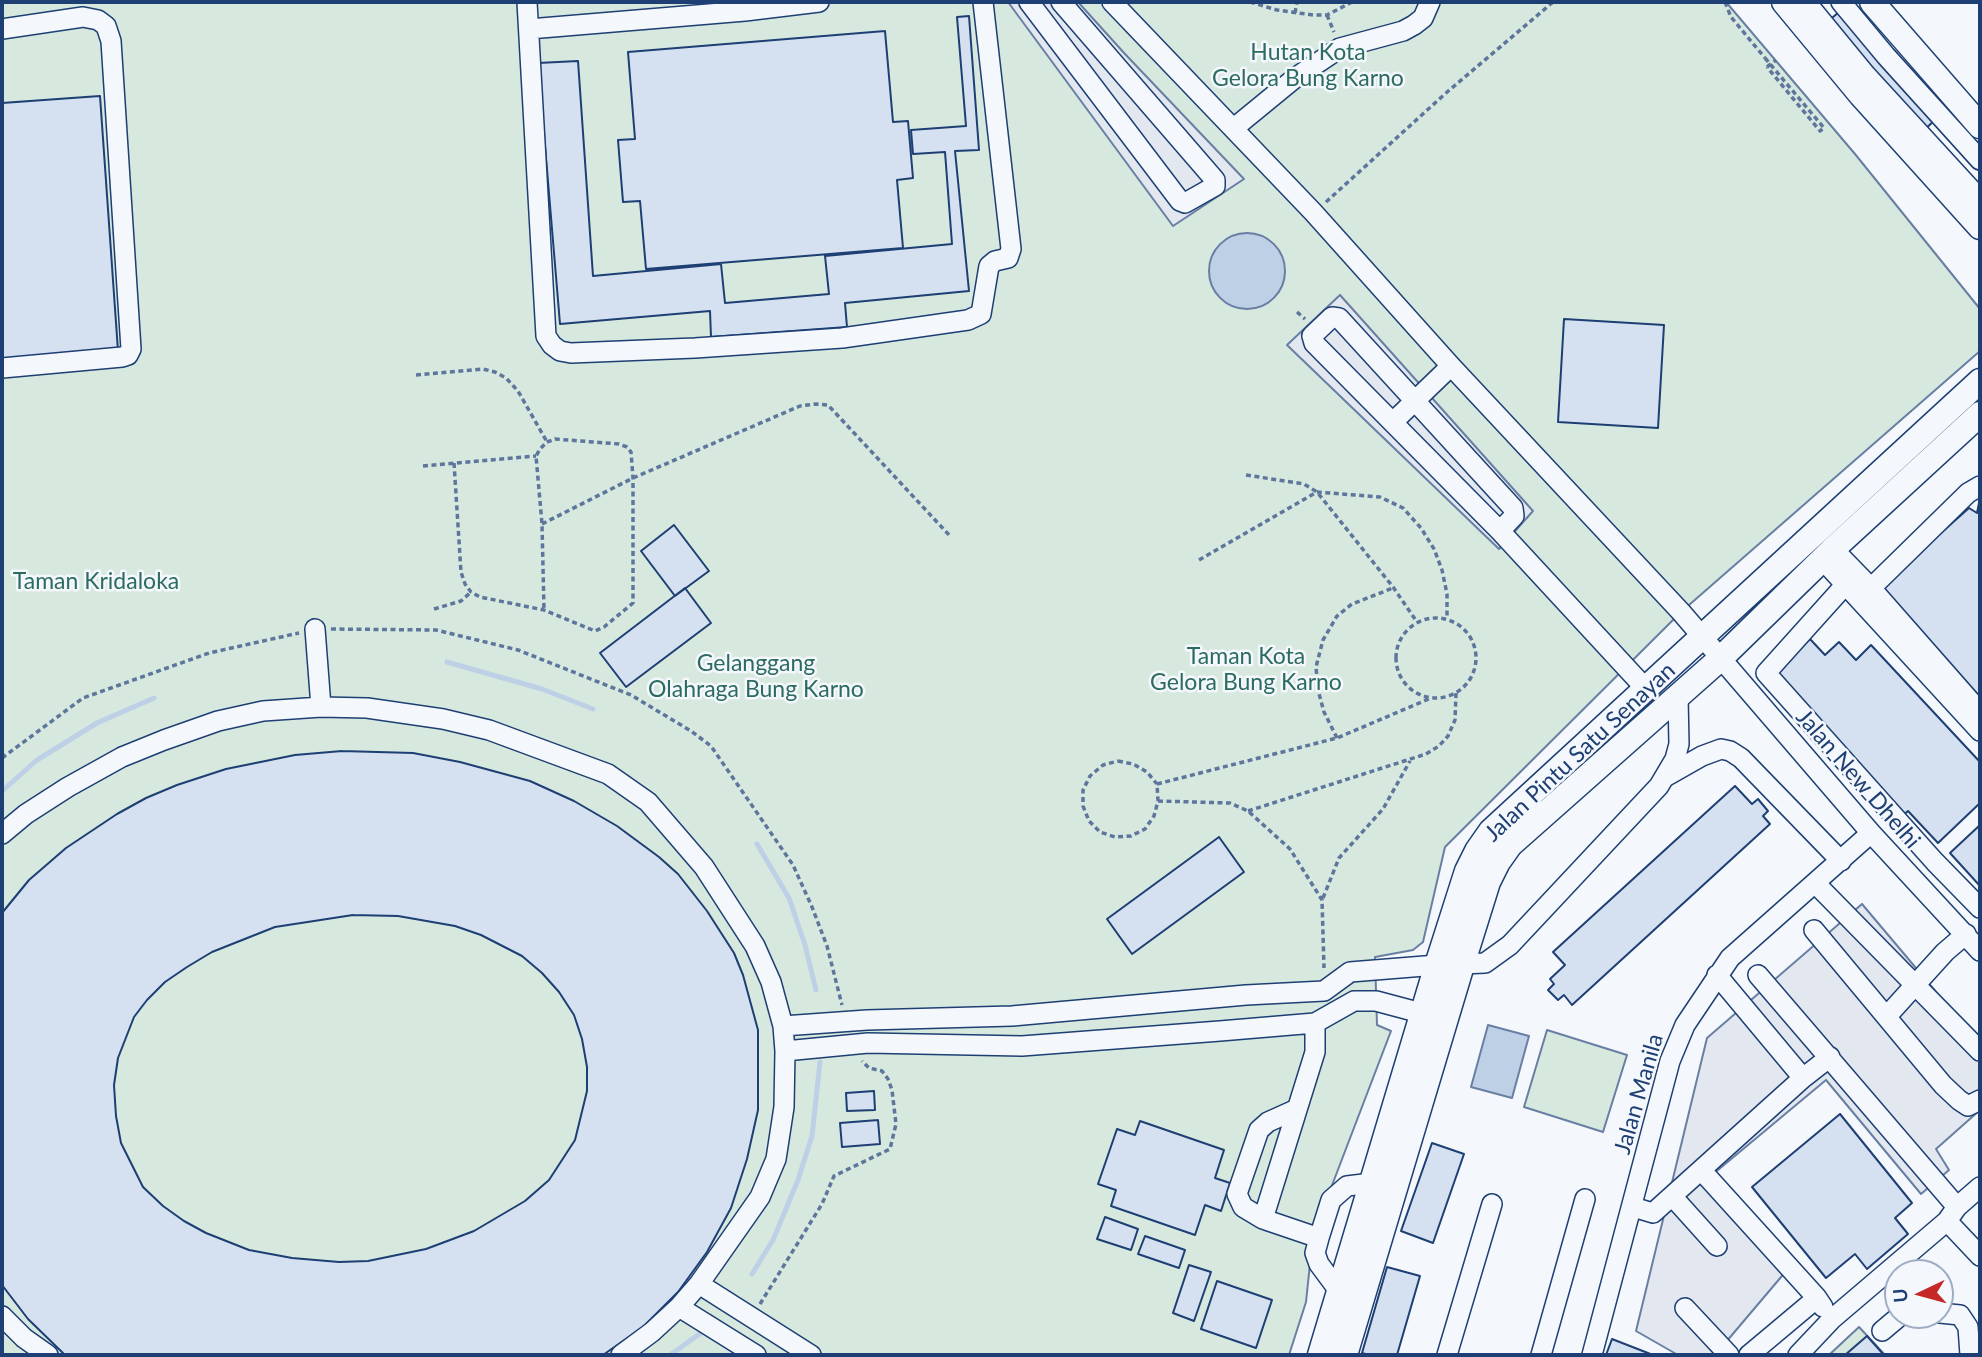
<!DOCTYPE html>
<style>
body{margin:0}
#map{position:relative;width:1982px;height:1357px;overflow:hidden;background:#f4f7fb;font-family:Lato,sans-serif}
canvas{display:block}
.frame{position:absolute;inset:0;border:4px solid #1d3f73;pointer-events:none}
.north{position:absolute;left:1884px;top:1259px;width:70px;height:70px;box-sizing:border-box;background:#f4f7fb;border:2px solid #9eadc5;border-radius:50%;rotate:265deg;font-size:19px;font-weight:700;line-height:28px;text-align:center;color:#1d3f73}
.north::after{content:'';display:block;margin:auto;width:24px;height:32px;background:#c62828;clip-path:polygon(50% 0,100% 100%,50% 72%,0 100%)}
</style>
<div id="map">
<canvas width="1982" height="1357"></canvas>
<div class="frame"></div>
<div class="north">U</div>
</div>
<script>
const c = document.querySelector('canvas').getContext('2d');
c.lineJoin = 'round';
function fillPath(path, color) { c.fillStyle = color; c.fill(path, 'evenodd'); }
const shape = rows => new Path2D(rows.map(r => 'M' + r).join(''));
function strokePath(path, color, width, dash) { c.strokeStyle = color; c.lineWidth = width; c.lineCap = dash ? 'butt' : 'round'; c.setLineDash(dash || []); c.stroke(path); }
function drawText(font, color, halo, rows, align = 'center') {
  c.font = font + ' Lato,sans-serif'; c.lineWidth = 5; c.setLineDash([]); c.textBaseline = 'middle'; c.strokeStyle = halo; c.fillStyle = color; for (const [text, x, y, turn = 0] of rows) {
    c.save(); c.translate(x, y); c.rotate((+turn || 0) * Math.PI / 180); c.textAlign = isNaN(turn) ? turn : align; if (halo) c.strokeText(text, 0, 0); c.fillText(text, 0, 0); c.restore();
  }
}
const green = shape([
 [2,2,1726,2,1855,154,1980,309,1980,351,1681,612,1445,847,1423,942,1413,950,1375,957,1377,1025,1391,1031,1313,1235,1306,1302,1289,1355,2,1355,2,2],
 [1547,1030,1627,1055,1603,1132,1524,1107,1547,1030],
 [1859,1327,1885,1355,1829,1355,1859,1327]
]);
const parking = shape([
 [1008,2,1078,2,1125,54,1244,179,1173,226,1008,2],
 [1340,295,1533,511,1499,549,1287,345,1340,295],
 [1862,904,1980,1044,1980,1110,1936,1149,1949,1170,1921,1194,1826,1080,1712,1175,1787,1270,1715,1355,1678,1355,1636,1331,1707,1038,1862,904]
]);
const water = shape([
 '1209 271a38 38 0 1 1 76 0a38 38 0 1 1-76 0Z',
 [1488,1025,1529,1036,1512,1098,1471,1087,1488,1025]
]);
const stream = shape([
 [447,662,542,689,593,709],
 [2,791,37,760,97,723,154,698],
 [757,844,789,898,805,945,816,990],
 [752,1274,773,1240,798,1180,812,1136,820,1062],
 [670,1355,705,1330]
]);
const building = shape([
 [1839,12,1935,120,1923,131,1826,23,1839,12],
 [969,16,979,150,955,151,969,291,845,303,847,327,711,337,710,311,560,324,538,63,578,61,593,276,721,264,725,303,829,294,825,256,952,244,945,152,913,154,911,130,966,126,957,17,969,16],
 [885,31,893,122,908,121,913,178,897,180,903,248,646,269,640,201,623,202,618,140,635,139,628,52,885,31],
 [100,96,118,351,2,362,2,103,100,96],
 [1564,319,1664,325,1658,428,1558,422,1564,319],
 [1980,498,1980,705,1878,589,1969,508,1977,513,1980,498],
 [674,525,709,571,675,596,641,551,674,525],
 [685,588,711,623,626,687,600,653,685,588],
 [1810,639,1825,655,1839,642,1856,660,1871,645,1980,762,1980,803,1938,843,1908,811,1899,819,1767,679,1810,639],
 [342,751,413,753,460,762,530,781,574,801,617,826,659,857,678,874,707,911,734,953,743,975,758,1030,758,1110,747,1159,731,1208,707,1252,678,1292,643,1327,603,1355,65,1355,28,1319,2,1285,2,913,29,880,66,848,117,814,146,798,177,785,226,769,295,755,342,751],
 [353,915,398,916,455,926,481,935,522,956,542,973,559,992,574,1015,582,1039,587,1067,587,1091,575,1140,549,1180,525,1201,474,1231,426,1249,368,1261,339,1262,292,1258,249,1250,206,1233,184,1221,163,1206,143,1187,121,1143,116,1116,114,1085,118,1058,134,1017,147,1000,165,982,187,967,212,952,275,927,353,915],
 [1735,786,1752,804,1758,799,1768,811,1763,816,1770,824,1572,1005,1564,995,1558,1000,1548,990,1554,984,1550,979,1565,965,1553,952,1735,786],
 [1980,825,1980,886,1950,853,1980,825],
 [1219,837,1244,872,1132,954,1107,919,1219,837],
 [874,1091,875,1110,847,1111,846,1093,874,1091],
 [1840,1114,1912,1203,1895,1218,1908,1234,1867,1269,1855,1254,1826,1278,1752,1187,1840,1114],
 [878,1120,880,1144,842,1147,840,1123,878,1120],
 [1140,1121,1224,1150,1215,1178,1230,1183,1221,1211,1205,1205,1195,1235,1111,1206,1116,1190,1098,1184,1117,1129,1135,1135,1140,1121],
 [1432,1143,1464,1154,1433,1243,1401,1231,1432,1143],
 [1105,1217,1138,1229,1131,1250,1097,1239,1105,1217],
 [1145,1236,1185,1250,1179,1268,1138,1254,1145,1236],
 [1189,1265,1211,1272,1194,1321,1173,1313,1189,1265],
 [1387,1267,1420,1276,1397,1355,1369,1355,1362,1353,1387,1267],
 [1217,1281,1272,1300,1256,1348,1201,1329,1217,1281],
 [1867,1336,1884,1355,1845,1355,1867,1336],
 [1612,1339,1653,1355,1606,1355,1612,1339]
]);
const path = shape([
 [1250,2,1277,10,1313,15,1327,15,1352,2],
 [1725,2,1731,17,1765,58],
 [1295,13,1297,2],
 [1327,15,1334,32],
 [1767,67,1776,60],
 [1326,202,1446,93,1553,2],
 [1297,312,1305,319],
 [416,375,483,369,495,372,506,378,518,391,547,442],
 [454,463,461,572,465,584,471,592,480,597,544,610,595,631,604,627,633,603,633,478,631,452,627,447,619,444,555,439,547,442,540,449,536,456,542,524,544,610],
 [423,466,536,456],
 [1246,475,1304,484,1317,492,1393,587,1417,622],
 [542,524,633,478,800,406,816,404,828,405,950,536],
 [1199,560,1317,492,1380,497,1403,508,1421,528,1434,549,1442,570,1447,594,1447,618],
 [434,609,461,601,471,592],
 '1396 658a40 40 0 1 1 80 0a40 40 0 1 1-80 0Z',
 [331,629,436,630,518,650,631,695,691,731,711,746,793,865,812,907,827,946,842,1005],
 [1337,738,1324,712,1318,690,1316,667,1323,640,1337,616,1352,604,1393,588],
 [2,758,83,698,209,653,299,633],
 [1118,761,1133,764,1147,772,1157,784,1158,801,1154,816,1145,829,1131,836,1115,837,1100,832,1089,821,1083,806,1083,790,1090,776,1103,765,1118,761],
 [1157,784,1337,738,1431,698],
 [1158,801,1230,803,1248,811,1290,849,1322,900,1324,968],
 [1248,811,1426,754,1439,746,1448,736,1455,720,1456,693],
 [1323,898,1339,858,1383,809,1410,761],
 [760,1304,822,1204,834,1176,890,1149,896,1124,892,1090,888,1079,882,1071,869,1068,862,1061]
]);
const minor = shape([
 [527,2,546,336,552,345,560,351,571,353,695,348,842,338,968,320,981,314,989,266,995,261,1008,258,1011,249,983,2],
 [1029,2,1180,201,1185,203,1215,186,1215,180,1061,2],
 [1112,2,1313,212,1451,366,1681,612,1871,833,1980,951],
 [1806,2,1866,75,1980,199],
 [1841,2,1886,56,1980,160],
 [2,29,83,17,98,20,106,26,111,41,131,349,128,355,122,357,2,368],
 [529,29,745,11,819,2],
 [1234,128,1295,78,1340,48,1403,31,1414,25,1423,18,1430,2],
 [1393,422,1451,366],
 [1500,531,1514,516,1513,508,1339,318,1332,317,1312,336,1314,343,1500,531,1646,689],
 [1833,549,1871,588,1980,712],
 [1822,559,1980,731],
 [1846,584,1766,673,1935,862,1980,908],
 [1871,588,1968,493,1980,486],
 [315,629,321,707],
 [1665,777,1702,756,1721,749,1730,751,1741,758,1841,861],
 [2,834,26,814,68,787,122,757,164,740,218,721,263,711,321,707,367,708,443,719,489,730,608,774,648,802,704,867,755,946,771,982,783,1026,785,1051,784,1107,776,1159,760,1197,699,1284,679,1307,652,1332,621,1355],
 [1815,883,1980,1051],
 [1814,930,1943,1085,1959,1100,1968,1106,1980,1100],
 [1717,975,1803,1078],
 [1758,975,1957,1207],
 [1887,1016,1945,952,1966,934],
 [1315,1023,1315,1052,1263,1219,1319,1238],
 [783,1026,867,1020,1012,1016,1246,995,1324,991,1350,972,1437,965,1485,963,1510,945,1659,786,1675,759,1679,744,1678,697],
 [785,1051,868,1043,1022,1046,1220,1031,1315,1023,1354,1001,1376,1001,1436,1017],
 [1702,1171,1817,1298],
 [1672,1196,1717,1246],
 [1633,1207,1653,1213,1803,1078,1830,1057],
 [1263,1219,1243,1207,1237,1194,1259,1130,1268,1122,1297,1109],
 [1947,1221,1980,1256],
 [699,1284,811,1355],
 [1339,1291,1319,1264,1315,1253,1319,1238,1331,1200,1347,1186,1372,1183],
 [679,1307,756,1355],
 [1685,1308,1729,1355],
 [1940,1313,1960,1315,1968,1327,1970,1355],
 [2,1316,24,1338,48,1355],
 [1882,1331,1901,1315],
 [1447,1355,1492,1204],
 [1541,1355,1585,1199],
 [1592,1355,1670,1061,1685,1025,1730,958,1871,833],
 [1749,1355,1817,1298,1823,1307],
 [1798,1355,1832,1319,1947,1221,1957,1207,1980,1187]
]);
const major = shape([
 [1784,2,1861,95,1980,227],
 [1872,2,1980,126],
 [1320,1355,1437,965,1467,871,1477,851,1491,831,1980,381],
 [1345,1355,1462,965,1488,882,1498,862,1510,845,1720,659,1833,549,1980,414]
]);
const pathBridge = shape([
 [1765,58,1824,128,1820,131,1767,67]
]);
const parkNames = [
 ["Hutan Kota",1308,53],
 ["Gelora Bung Karno",1308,79],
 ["Taman Kridaloka",96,582],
 ["Taman Kota",1246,657],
 ["Gelora Bung Karno",1246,683],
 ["Gelanggang",756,664],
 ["Olahraga Bung Karno",756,690]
];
const streetNames = [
 ["Jalan Pintu Satu Senayan",1580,752,-43],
 ["Jalan New Dhelhi",1858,779,49],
 ["Jalan Manila",1639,1094,-74]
];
fillPath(green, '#d7e8df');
strokePath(green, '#687fa3', 2);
fillPath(parking, '#e3e8f0');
strokePath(parking, '#687fa3', 2);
fillPath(water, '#bed0e5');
strokePath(water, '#687fa3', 2);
strokePath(stream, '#bed0e5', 5);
fillPath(building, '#d5e0f0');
strokePath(building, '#1d3f73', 2);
strokePath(minor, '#1d3f73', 22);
strokePath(major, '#1d3f73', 27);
strokePath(path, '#5e769c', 3.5, [5, 3.5]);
strokePath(minor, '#f4f7fb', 19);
strokePath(major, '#f4f7fb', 24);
strokePath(pathBridge, '#5e769c', 3.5, [5, 3.5]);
drawText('23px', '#2c6c60', '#f4f7fb', parkNames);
drawText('23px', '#1d3f73', '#f4f7fb', streetNames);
</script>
